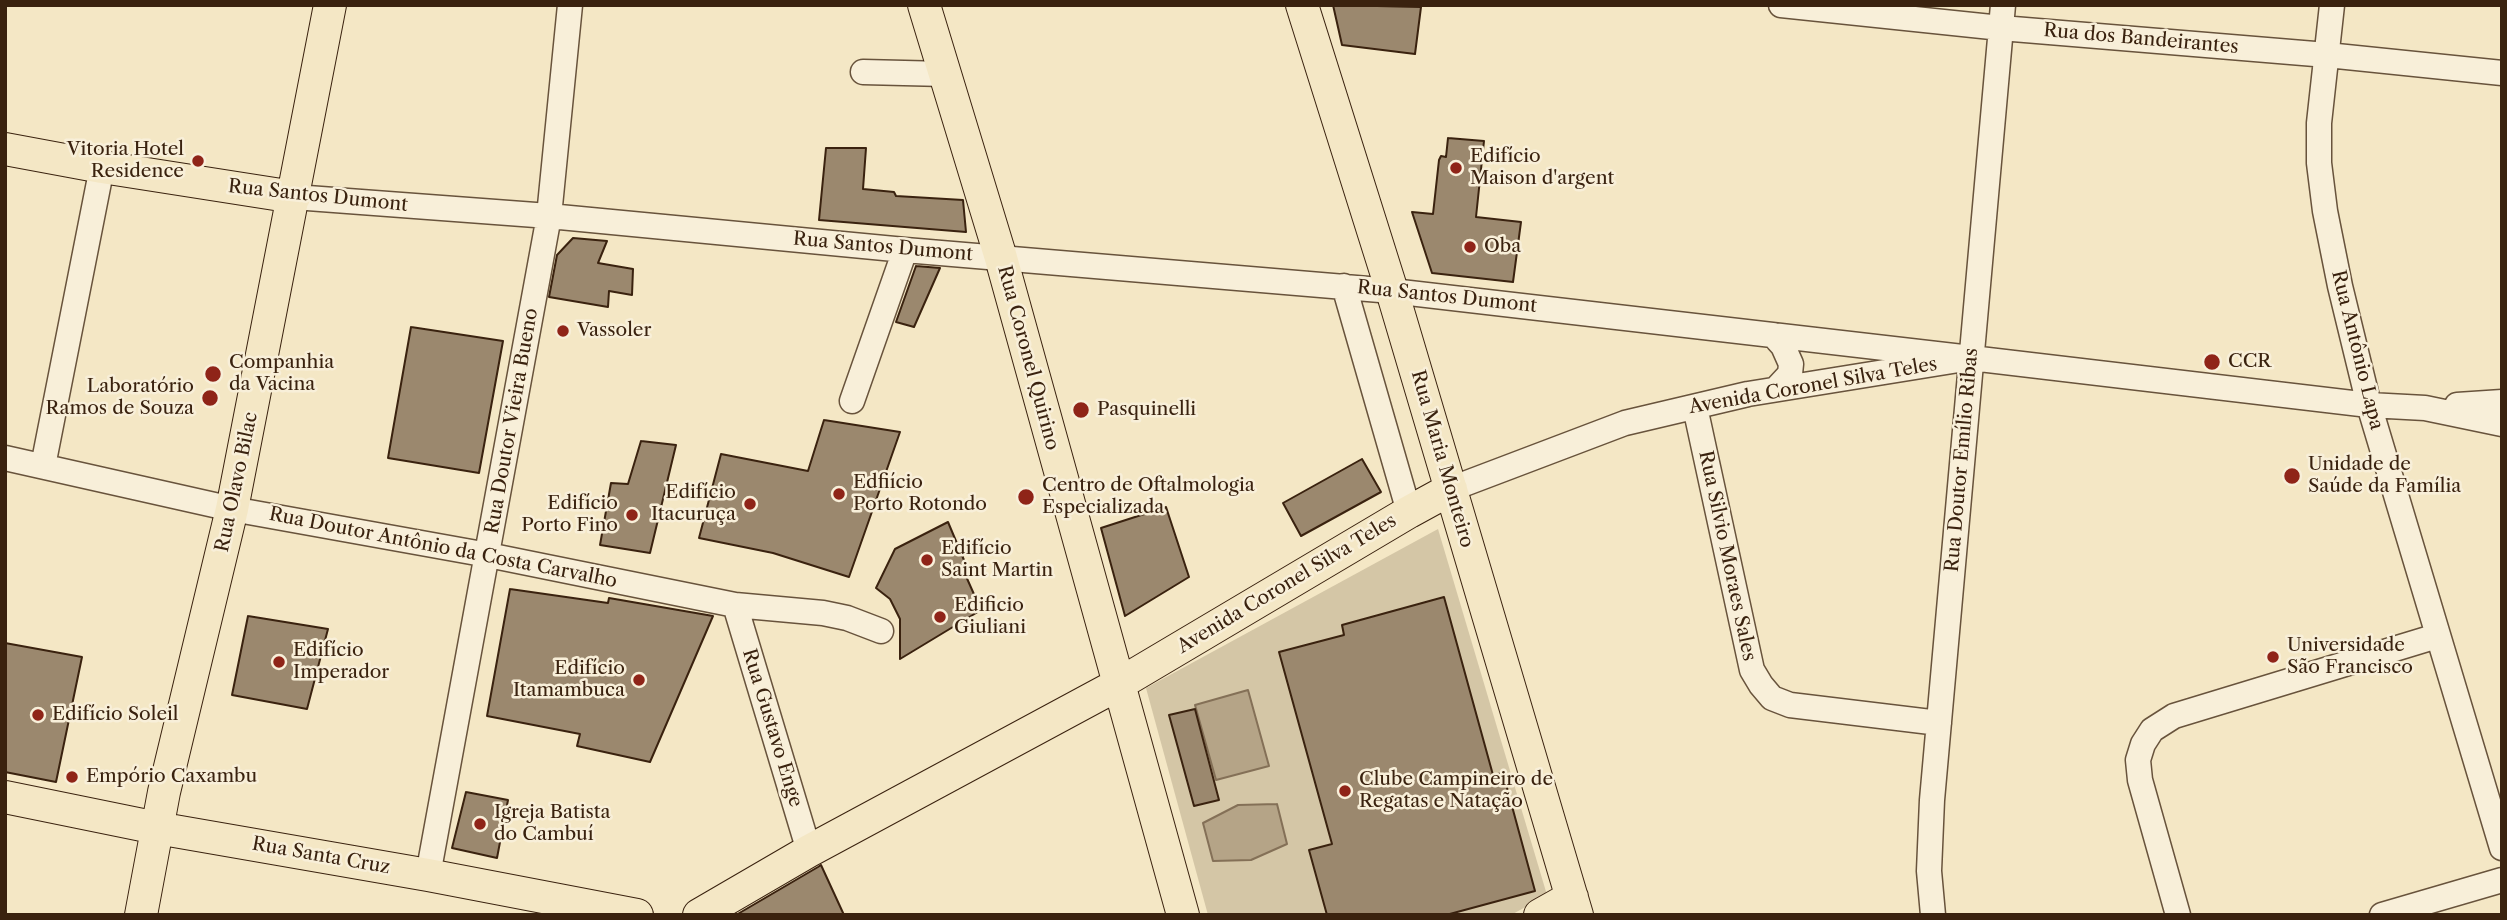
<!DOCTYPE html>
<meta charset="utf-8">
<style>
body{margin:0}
#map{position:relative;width:2507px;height:920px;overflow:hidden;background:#f4e7c5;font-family:"Libre Caslon Text",serif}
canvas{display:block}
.frame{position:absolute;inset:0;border:7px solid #3a220f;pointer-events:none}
</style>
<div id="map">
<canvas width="2507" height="920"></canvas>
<div class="frame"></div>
</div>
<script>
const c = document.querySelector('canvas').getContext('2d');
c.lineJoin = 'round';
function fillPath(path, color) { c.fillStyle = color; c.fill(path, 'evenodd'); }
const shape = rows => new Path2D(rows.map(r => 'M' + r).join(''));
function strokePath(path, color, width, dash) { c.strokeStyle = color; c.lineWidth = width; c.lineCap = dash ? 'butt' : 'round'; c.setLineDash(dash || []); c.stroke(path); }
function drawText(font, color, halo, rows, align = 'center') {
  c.font = font + ' "Libre Caslon Text",serif'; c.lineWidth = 5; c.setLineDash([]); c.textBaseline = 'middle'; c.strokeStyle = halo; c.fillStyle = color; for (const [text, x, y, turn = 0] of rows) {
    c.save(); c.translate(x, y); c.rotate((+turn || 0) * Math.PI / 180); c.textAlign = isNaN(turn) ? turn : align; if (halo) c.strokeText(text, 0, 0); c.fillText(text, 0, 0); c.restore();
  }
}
const green = shape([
 [1438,529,1547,895,1511,915,1208,915,1146,688]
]);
const water = shape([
 [1248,690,1269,766,1216,780,1195,705,1248,690],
 [1277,804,1287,844,1251,860,1213,861,1203,823,1238,805,1277,804]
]);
const building = shape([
 [1333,5,1421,7,1415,54,1342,45,1333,5],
 [1448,138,1484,141,1476,217,1521,222,1513,282,1432,273,1412,212,1433,214,1439,160,1441,156,1446,157,1448,138],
 [826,148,866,148,863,189,894,192,896,196,963,200,966,232,819,220,826,148],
 [573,238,607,241,598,263,633,269,632,295,609,291,608,307,549,297,557,255,573,238],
 [916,266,940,268,914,327,896,322,916,266],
 [411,327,503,341,479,473,388,458,411,327],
 [824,420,900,432,849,577,773,553,699,538,721,454,808,471,824,420],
 [641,441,676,445,650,553,600,545,611,483,628,484,641,441],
 [1362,459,1381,492,1301,536,1283,503,1362,459],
 [1166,507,1189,577,1125,616,1101,528,1166,507],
 [948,522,969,572,965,574,981,610,900,659,900,619,890,599,876,588,895,549,948,522],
 [510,589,608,603,609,598,713,616,650,762,577,746,580,734,487,716,510,589],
 [1444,597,1493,775,1503,773,1535,891,1446,915,1327,915,1309,850,1332,844,1279,652,1344,635,1342,625,1444,597],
 [248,616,328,629,307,709,232,695,248,616],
 [5,643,82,657,56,782,5,772,5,643],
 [1195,709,1219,800,1194,806,1169,715,1195,709],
 [466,792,508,800,497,858,452,848,466,792],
 [821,865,844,915,736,915,818,867,821,865]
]);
const minor = shape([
 [1781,5,2001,28,2327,55,2502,73],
 [2332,5,2319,123,2319,163,2325,211,2340,286,2369,405,2502,848],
 [863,72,945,74],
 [294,197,549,216,905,250,1392,291,1971,358],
 [1344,286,1409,512],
 [1773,335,1783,346,1791,364,1790,374,1776,389],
 [852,401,905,250],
 [2457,405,2502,402],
 [1695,407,1752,670,1761,685,1772,698,1790,705,1939,723],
 [5,458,232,509,488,555,735,605,823,613,847,618,881,631],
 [43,466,102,167],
 [1451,489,1625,423,1748,394,1971,358,2369,405,2425,408,2502,424],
 [735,605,809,851],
 [428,875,549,216,570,5],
 [1933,915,1929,871,1932,800,2003,5],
 [2178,915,2140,780,2138,760,2143,744,2152,730,2174,716,2437,636],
 [2382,915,2502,880]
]);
const major = shape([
 [924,5,1001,258,1183,915],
 [1302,5,1392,291,1577,915],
 [5,149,102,167,294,197],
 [5,797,157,828,428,875,637,915],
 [141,915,164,792,232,509,330,5],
 [699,915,809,851,1119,684,1409,512,1451,489],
 [1540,915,1572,897]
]);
const markers = [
 [198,161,7,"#8f2418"],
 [1456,168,7,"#8f2418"],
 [1470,247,7,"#8f2418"],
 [563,331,7,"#8f2418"],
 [2212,362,9,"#8f2418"],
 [213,374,9,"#8f2418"],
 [210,398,9,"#8f2418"],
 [1081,410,9,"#8f2418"],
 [2292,476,9,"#8f2418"],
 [839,494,7,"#8f2418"],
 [1026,497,9,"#8f2418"],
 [750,504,7,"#8f2418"],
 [632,515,7,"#8f2418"],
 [927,560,7,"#8f2418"],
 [940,617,7,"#8f2418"],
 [2273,657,7,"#8f2418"],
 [279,662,7,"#8f2418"],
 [639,680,7,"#8f2418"],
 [38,715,7,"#8f2418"],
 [72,777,7,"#8f2418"],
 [1345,791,7,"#8f2418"],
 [480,824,7,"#8f2418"]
];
const streetNames = [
 ["Rua dos Bandeirantes",2141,39,5],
 ["Rua Santos Dumont",318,196,6],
 ["Rua Santos Dumont",883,247,5],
 ["Rua Santos Dumont",1447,297,6],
 ["Rua Antônio Lapa",2357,350,76],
 ["Rua Coronel Quirino",1028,358,75],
 ["Avenida Coronel Silva Teles",1813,386,-10],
 ["Rua Doutor Vieira Bueno",512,421,-80],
 ["Rua Maria Monteiro",1442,459,74],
 ["Rua Doutor Emílio Ribas",1962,460,-85],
 ["Rua Olavo Bilac",237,482,-78],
 ["Rua Doutor Antônio da Costa Carvalho",443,548,11],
 ["Rua Silvio Moraes Sales",1727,556,78],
 ["Avenida Coronel Silva Teles",1287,584,-31],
 ["Rua Gustavo Enge",772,728,73],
 ["Rua Santa Cruz",321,856,10]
];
const poiNames = [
 ["Vitoria Hotel",184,150,"right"],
 ["Residence",184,172,"right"],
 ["Edifício",1470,157],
 ["Maison d'argent",1470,179],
 ["Oba",1484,247],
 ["Vassoler",577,331],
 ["CCR",2228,362],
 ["Companhia",229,363],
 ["da Vacina",229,385],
 ["Laboratório",194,387,"right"],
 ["Ramos de Souza",194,409,"right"],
 ["Pasquinelli",1097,410],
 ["Unidade de",2308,465],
 ["Saúde da Família",2308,487],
 ["Edfiício",853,483],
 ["Porto Rotondo",853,505],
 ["Centro de Oftalmologia",1042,486],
 ["Especializada",1042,508],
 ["Edifício",736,493,"right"],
 ["Itacuruça",736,515,"right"],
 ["Edifício",618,504,"right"],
 ["Porto Fino",618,526,"right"],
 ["Edifício",941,549],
 ["Saint Martin",941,571],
 ["Edificio",954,606],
 ["Giuliani",954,628],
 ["Universidade",2287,646],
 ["São Francisco",2287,668],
 ["Edifício",293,651],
 ["Imperador",293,673],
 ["Edifício",625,669,"right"],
 ["Itamambuca",625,691,"right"],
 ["Edifício Soleil",52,715],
 ["Empório Caxambu",86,777],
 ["Clube Campineiro de",1359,780],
 ["Regatas e Natação",1359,802],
 ["Igreja Batista",494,813],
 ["do Cambuí",494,835]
];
fillPath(green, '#d4c6a6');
fillPath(water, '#b5a487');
strokePath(water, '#847057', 2);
fillPath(building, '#9b886e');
strokePath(building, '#3a220f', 2);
strokePath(minor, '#68533c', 27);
strokePath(major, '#3a220f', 34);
strokePath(minor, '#f8efd9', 24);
strokePath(major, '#f4e7c5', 32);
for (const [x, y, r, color] of markers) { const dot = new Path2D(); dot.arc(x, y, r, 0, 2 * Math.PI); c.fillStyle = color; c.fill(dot); strokePath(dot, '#f8efd9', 2.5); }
drawText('19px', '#3a220f', '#f8efd9', streetNames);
drawText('19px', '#3a220f', '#f8efd9', poiNames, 'left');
</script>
